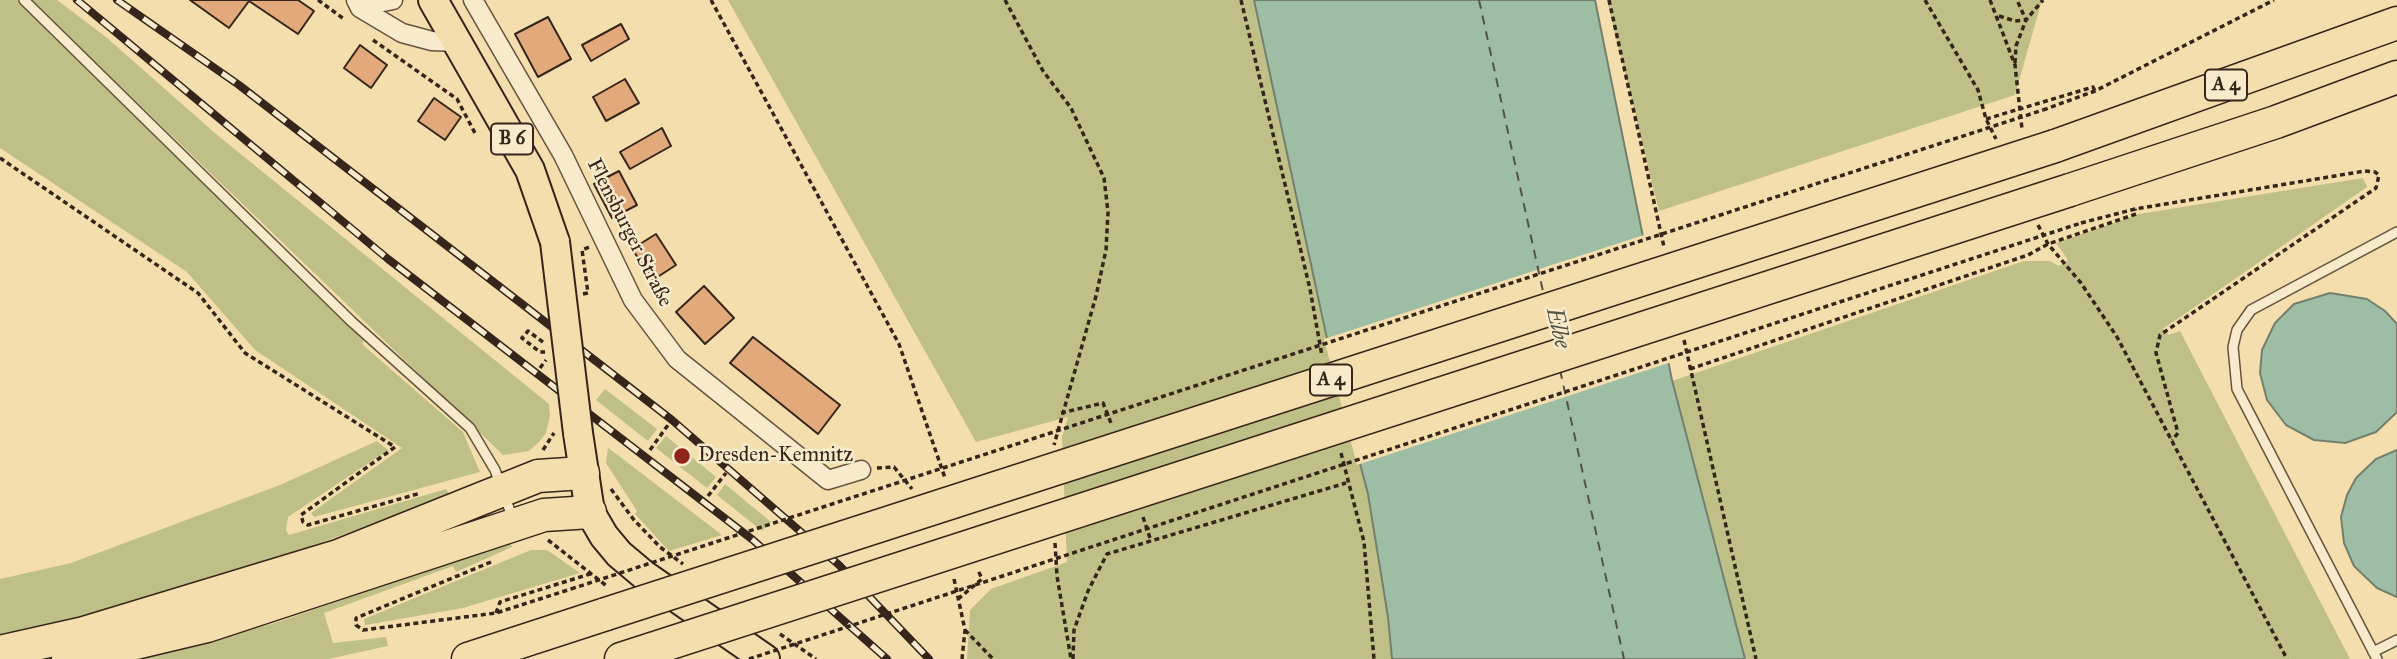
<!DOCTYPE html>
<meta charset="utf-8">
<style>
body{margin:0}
canvas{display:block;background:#f4dead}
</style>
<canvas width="2397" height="659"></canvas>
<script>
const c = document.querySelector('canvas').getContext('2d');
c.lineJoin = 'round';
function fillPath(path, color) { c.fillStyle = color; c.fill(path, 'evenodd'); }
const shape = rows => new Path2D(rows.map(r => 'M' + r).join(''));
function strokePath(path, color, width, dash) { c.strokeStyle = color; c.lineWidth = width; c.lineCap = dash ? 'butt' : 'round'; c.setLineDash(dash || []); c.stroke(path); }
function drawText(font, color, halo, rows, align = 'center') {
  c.font = font + ' "IM FELL Great Primer",serif'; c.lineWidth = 5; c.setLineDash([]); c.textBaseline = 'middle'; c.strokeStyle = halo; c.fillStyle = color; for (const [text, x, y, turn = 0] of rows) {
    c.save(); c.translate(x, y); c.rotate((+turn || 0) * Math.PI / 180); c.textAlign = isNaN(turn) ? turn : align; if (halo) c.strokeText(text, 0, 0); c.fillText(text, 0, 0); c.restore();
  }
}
const green = shape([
 [0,0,17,0,365,339,362,344,463,432,480,472,314,517,311,513,402,448,255,350,187,272,0,148],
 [31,0,57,0,106,37,216,134,549,404,550,416,546,433,539,442,529,451,503,455],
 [728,0,1254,0,1326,334,1368,494,1388,617,1392,659,967,659,970,610,991,589,1067,562,1062,437,1068,417,976,442],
 [1607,0,2042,0,2015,95,1659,211],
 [2363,178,2367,187,2163,329,2169,335,2180,331,2350,659,1745,659,1672,381,2024,261,2050,261,2059,266,2068,260,2056,243,2139,214],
 [605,389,657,429,648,441,596,400],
 [666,436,716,477,707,488,656,448],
 [377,441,388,450,288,517,286,530,289,535,446,489,450,495,247,570,0,641,0,579,71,563,280,485],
 [608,448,619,456,722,535,669,551,635,514,637,511,606,463],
 [725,484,771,522,762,531,717,495],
 [510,542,512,547,456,572,453,566,324,613,333,643,386,637,388,646,328,659,118,659,272,624],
 [531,550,547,550,580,573,463,608,365,625,364,619]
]);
const water = shape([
 [1254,0,1595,0,1672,380,1745,659,1392,659,1388,617,1368,494,1326,334,1254,0],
 [2330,293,2367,299,2385,311,2397,324,2397,412,2376,432,2345,443,2314,440,2286,425,2267,400,2260,373,2262,350,2275,323,2294,304,2330,293],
 [2397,450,2397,597,2377,588,2354,566,2344,543,2341,517,2347,495,2356,478,2376,459,2397,450]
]);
const pier = shape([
 [1647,234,1672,362,1357,465,1324,339]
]);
const ferry = shape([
 [1479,0,1544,296],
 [1550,326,1554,341],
 [1560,370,1624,659]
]);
const building = shape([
 [190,0,298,0,314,11,298,34,249,1,229,28,190,0],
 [548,17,571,59,538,77,515,34,548,17],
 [621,24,629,39,591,61,582,45,621,24],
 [360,45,387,65,371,88,344,68,360,45],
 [625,79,639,103,606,121,593,97,625,79],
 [434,98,461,117,445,140,418,121,434,98],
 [662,128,671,146,630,169,620,152,662,128],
 [619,171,637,205,612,218,594,184,619,171],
 [656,234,676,265,653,280,632,249,656,234],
 [704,286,734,318,705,344,676,312,704,286],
 [753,337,840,405,818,434,730,363,753,337]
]);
const path = shape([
 [318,0,344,19],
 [711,0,899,344,945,478],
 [1005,0,1043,71,1071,108,1104,178,1108,212,1106,250,1096,296,1054,445],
 [1241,0,1310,289,1322,356],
 [1609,0,1664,247],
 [1925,0,1978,90,1986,119,1996,139],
 [1990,0,2015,65,2022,129],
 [1999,16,2015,21,2026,20,2043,0],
 [373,40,457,99,476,135],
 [2015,63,2016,46,2026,20,2017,0],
 [2043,110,2095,91,2274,0],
 [1986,119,2093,87,2095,91],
 [0,158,198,293,245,353,395,447,301,515,303,522,308,525,421,493],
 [2081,223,2135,209,2365,171,2375,172,2379,175,2376,188,2160,335,2156,353,2178,433,2172,440],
 [2038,225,2048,244,2081,283,2117,337,2287,659],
 [583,294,588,293,582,250,589,247],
 [1684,340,1756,659],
 [543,342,528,331,522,338,540,352,545,352],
 [540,368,546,360],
 [1690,369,2028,255,2048,244,2136,214,2135,209],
 [1061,413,1103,403,1111,423],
 [543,450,554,433],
 [650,450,668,425],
 [1341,453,1364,542,1374,659],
 [877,468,894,467,912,489],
 [611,489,634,520,660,547,683,564],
 [708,496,726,473],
 [1143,517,1151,541],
 [548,540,608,587],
 [1055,543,1057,576,1071,659],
 [491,562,356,618,356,625,363,630,496,613,571,589],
 [954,579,965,630,962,659],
 [958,599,982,579,978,570],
 [496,613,500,602,590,574],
 [965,630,993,659],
 [780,634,816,659],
 [1073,659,1074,630,1088,591,1107,554,1346,483]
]);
const service = shape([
 [24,0,351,321,470,428,495,470,513,519],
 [2373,652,2397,640],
 [2377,659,2237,389,2233,347,2237,330,2251,310,2397,232]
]);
const minor = shape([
 [356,0,360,8,402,33,432,41,456,42],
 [369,0,378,3,393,0],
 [473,0,563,155,633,300,677,359,828,480,861,470]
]);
const primary = shape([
 [433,0,530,170,555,242],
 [578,433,590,512,604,536,619,554,644,575,765,659]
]);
const motorway = shape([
 [2055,146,2397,23],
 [2070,190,2276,122,2397,77],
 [0,652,84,633,338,556,538,476,583,473],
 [68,659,207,626,544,515,590,512],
 [468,659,606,614],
 [621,659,652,649]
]);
const rail = shape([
 [77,0,388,259,753,540,887,659],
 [117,0,239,85,672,420,839,565,929,659]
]);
const pathBridge = shape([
 [571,589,2043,110],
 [749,659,2081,223]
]);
const primaryBridge = shape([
 [555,242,578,433]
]);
const motorwayBridge = shape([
 [606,614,2055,146],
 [652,649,2070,190]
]);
const markers = [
 [682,456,9,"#8f2418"]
];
const shields = [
 [2226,85,42],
 [512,139,42],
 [1331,380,42]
];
const shieldNames = [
 ["A 4",2226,85],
 ["B 6",512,139],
 ["A 4",1331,380]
];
const streetNames = [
 ["Flensburger Straße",629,233,63]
];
const poiNames = [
 ["Dresden-Kemnitz",698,456]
];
const waterNames = [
 ["Elbe",1557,328,77]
];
fillPath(green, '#bfc087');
fillPath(water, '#9dbda5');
strokePath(water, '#74806d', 2);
fillPath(pier, '#f4dead');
strokePath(ferry, '#555344', 2, [9, 7]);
fillPath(building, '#e2a97b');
strokePath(building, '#36251a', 2);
strokePath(service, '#66533f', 12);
strokePath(minor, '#66533f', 21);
strokePath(primary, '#36251a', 32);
strokePath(motorway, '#36251a', 35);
strokePath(path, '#36251a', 3.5, [5, 3.5]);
strokePath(service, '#f8eaca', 9);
strokePath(minor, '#f8eaca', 18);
strokePath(primary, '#f4dead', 28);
strokePath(motorway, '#f4dead', 32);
strokePath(rail, '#36251a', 8);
strokePath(rail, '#f8eaca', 5, [16]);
strokePath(primaryBridge, '#36251a', 32, []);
strokePath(motorwayBridge, '#36251a', 35, []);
strokePath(pathBridge, '#36251a', 3.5, [5, 3.5]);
strokePath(primaryBridge, '#f4dead', 28);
strokePath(motorwayBridge, '#f4dead', 32);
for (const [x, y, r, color] of markers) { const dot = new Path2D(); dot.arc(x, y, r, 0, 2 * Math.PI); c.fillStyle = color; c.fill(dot); strokePath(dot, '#f8eaca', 2.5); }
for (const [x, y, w] of shields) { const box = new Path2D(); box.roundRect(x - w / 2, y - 15.5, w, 31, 5); c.fillStyle = '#f8eaca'; c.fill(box); strokePath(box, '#36251a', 2); }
drawText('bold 19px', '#36251a', null, shieldNames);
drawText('21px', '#36251a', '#f8eaca', streetNames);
drawText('21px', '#36251a', '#f8eaca', poiNames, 'left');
drawText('italic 23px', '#555344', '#f8eaca', waterNames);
</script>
